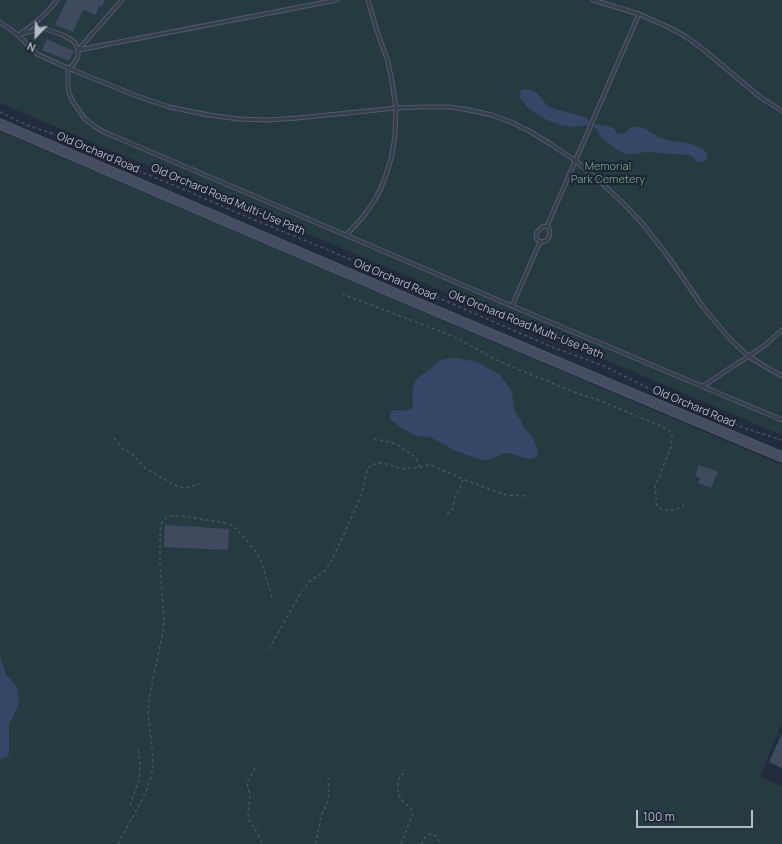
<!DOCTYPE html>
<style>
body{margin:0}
#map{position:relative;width:782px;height:844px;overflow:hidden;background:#232c3f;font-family:Manrope,sans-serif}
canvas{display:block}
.north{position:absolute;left:16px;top:16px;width:40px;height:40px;-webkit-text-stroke:3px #1c2434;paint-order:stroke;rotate:203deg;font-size:11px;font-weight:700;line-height:16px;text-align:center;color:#b3baca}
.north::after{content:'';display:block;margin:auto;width:14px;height:18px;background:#b3baca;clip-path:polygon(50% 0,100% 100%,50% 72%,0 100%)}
.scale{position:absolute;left:636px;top:810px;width:117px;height:18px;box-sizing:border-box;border:2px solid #b3baca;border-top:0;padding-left:5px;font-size:12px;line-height:14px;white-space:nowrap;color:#b3baca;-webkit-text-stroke:3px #1c2434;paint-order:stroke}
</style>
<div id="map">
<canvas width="782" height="844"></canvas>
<div class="north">N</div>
<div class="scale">100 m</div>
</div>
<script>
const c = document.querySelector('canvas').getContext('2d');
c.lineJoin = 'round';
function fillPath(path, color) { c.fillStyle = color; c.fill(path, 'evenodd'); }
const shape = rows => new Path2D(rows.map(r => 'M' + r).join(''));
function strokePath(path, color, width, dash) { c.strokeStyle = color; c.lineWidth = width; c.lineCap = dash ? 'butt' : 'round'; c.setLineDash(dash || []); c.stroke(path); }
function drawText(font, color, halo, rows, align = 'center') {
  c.font = font + ' Manrope,sans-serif'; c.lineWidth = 4; c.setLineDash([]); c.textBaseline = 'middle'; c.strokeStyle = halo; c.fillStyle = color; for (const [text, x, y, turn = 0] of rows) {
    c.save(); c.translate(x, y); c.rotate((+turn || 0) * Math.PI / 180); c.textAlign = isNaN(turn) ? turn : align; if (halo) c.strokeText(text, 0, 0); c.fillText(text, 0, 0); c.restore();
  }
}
const green = shape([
 [0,0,782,0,782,435,0,103],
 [0,131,216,222,351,281,782,465,782,723,760,776,782,787,782,844,0,844]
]);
const water = shape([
 [525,89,531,90,537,93,546,104,549,107,585,117,590,122,594,124,603,125,608,126,613,128,616,132,621,134,625,133,631,127,641,127,647,130,658,137,667,140,686,143,695,145,702,149,706,152,707,155,707,159,705,161,702,162,698,162,690,155,686,155,648,152,631,154,626,154,619,151,604,140,600,136,597,129,589,125,571,127,560,125,547,120,535,113,527,107,519,96,521,90],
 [450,358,458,358,465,360,475,361,499,374,507,384,512,392,514,410,517,415,521,420,523,426,531,435,538,450,538,454,536,457,531,459,525,458,509,453,504,453,488,460,481,460,456,451,430,437,417,436,403,429,390,419,390,415,391,412,393,410,403,411,409,410,412,408,413,404,412,394,413,387,415,381,420,376,429,370,440,360],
 [0,656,6,675,13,682,17,688,19,700,18,706,9,725,9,752,8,756,0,760]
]);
const building = shape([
 [67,0,105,0,102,7,99,6,96,15,83,10,73,32,55,25],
 [47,39,74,51,69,61,42,50],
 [699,465,718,472,711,488,698,483,700,478,695,476],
 [165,525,229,529,228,550,164,547],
 [782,733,782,768,769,762]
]);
const path = shape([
 [0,112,29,126,69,139,112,160,185,190,240,214,321,247,552,347,604,366,654,391,691,405,744,428,782,440],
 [342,294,445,333,460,340,497,360,515,368,574,392,601,401,668,429,671,432,672,435,671,447,655,487,656,499,657,506,663,510,675,510,684,505],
 [114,438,123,449,131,453,135,457,141,464,145,468,171,483,177,486,185,488,191,487,199,484],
 [374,439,389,442,398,445,405,450,415,457,420,467],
 [447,514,452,510,453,508,455,496,460,489,463,479],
 [269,649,303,589,311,580,323,573,327,568,332,560,359,501,362,492,366,474,369,467,372,465,379,463,388,464,401,469,420,467,426,465,431,465,463,479,502,494,507,495,528,496],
 [255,768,247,783,248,787,250,797,248,814,248,818,261,840,262,844],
 [130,805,139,780,140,767,138,747],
 [118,844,141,802,146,791,151,777,153,767,153,758,148,713,150,693,163,632,164,620,160,565,160,531,161,525,163,521,166,518,170,516,180,516,221,522,233,526,245,538,256,552,261,561,272,597],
 [316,844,321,816,328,801,329,787,328,778],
 [401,844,412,816,413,813,410,807,403,802,398,794,398,782,400,777,406,770],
 [421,844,427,835,430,834,436,836,438,839,440,844]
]);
const service = shape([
 [593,0,639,14,666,26,685,36,704,50,760,97,782,111],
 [0,22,18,35,37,54,68,68,73,65,78,56,78,50,75,43,72,40,63,35,43,28,18,35],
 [21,33,34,24,48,11,57,0],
 [78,50,337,0],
 [78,50,122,0],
 [346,235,362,218,373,203,381,188,387,172,392,155,395,135,396,108,392,82,388,62,376,28,368,0],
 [540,242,546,241,549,237,550,233,549,229,547,226],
 [512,306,540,242,537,239,536,236,537,232,542,227,547,226,639,14],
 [782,376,766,367,748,356,730,339,703,307,670,259,643,224,621,201,598,180,576,161,552,145,531,132,513,123,492,115,469,110,450,107,421,107,396,108,298,118,268,120,239,119,209,115,169,107,134,95,68,68,68,83,69,93,73,102,85,119,94,126,104,132,512,306,782,420],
 [703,386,764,346,782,330]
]);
const secondary = shape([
 [0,124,415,302,782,457]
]);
const streetNames = [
 ["Old Orchard Road",98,153,23],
 ["Old Orchard Road Multi-Use Path",228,200,23],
 ["Old Orchard Road",395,280,23],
 ["Old Orchard Road Multi-Use Path",526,325,22],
 ["Old Orchard Road",694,407,23]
];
const parkNames = [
 ["Memorial",608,167],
 ["Park Cemetery",608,180]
];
fillPath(green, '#253b40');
fillPath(water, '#354667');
fillPath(building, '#3f4a5f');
strokePath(service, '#525a6a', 5);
strokePath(secondary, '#525a6a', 11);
strokePath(path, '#43585d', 1.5, [3, 3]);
strokePath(service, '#373f4f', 3);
strokePath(secondary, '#454d63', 9);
drawText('11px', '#b3baca', '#1c2434', streetNames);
drawText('11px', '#699c79', '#1c2434', parkNames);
</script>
